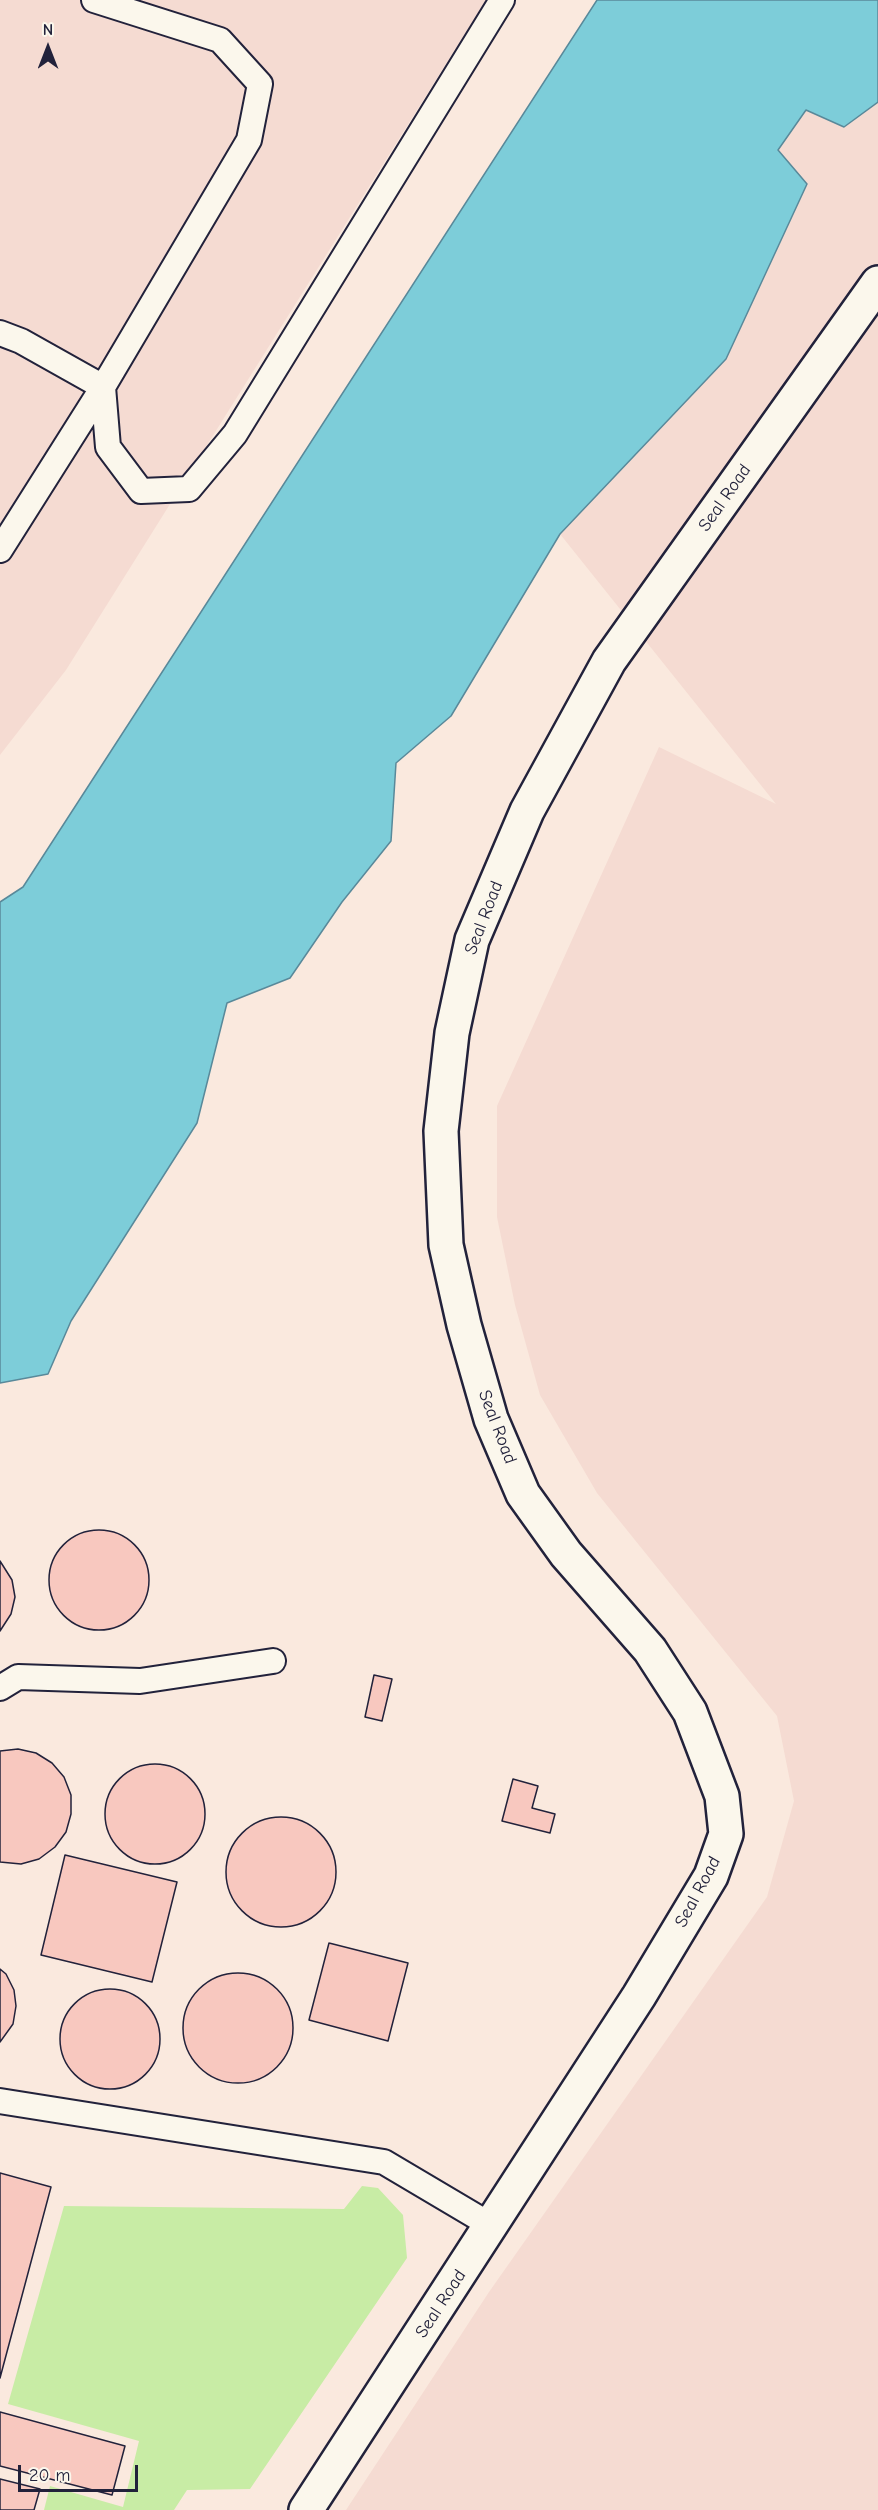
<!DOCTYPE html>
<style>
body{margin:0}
#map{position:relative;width:878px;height:2510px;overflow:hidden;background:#fae9de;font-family:"Comic Neue",sans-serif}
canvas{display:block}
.north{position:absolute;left:18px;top:18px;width:60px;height:60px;-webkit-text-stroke:4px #fbf7ec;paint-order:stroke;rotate:0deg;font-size:16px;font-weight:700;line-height:24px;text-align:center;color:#22223b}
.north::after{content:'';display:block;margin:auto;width:21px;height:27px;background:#22223b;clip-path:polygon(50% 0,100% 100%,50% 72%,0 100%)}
.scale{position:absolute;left:18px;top:2465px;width:120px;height:27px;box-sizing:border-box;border:3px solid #22223b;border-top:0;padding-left:8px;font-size:18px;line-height:21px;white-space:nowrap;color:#22223b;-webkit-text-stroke:4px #fbf7ec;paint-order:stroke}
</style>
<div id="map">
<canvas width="878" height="2510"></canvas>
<div class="north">N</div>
<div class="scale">20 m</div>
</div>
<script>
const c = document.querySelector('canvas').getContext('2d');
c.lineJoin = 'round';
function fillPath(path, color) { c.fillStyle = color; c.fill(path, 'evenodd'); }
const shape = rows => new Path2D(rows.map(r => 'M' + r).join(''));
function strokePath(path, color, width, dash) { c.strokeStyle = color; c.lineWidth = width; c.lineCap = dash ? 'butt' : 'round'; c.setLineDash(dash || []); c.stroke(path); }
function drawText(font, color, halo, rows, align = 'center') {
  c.font = font + ' "Comic Neue",sans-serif'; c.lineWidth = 4.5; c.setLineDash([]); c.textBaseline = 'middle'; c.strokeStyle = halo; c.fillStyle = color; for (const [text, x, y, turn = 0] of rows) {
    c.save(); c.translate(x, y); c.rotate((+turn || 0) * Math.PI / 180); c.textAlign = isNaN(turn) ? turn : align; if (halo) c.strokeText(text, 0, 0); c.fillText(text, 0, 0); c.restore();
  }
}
const built = shape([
 [0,0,486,0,66,670,0,755],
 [878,102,878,2510,346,2510,489,2292,767,1897,794,1801,777,1716,597,1493,540,1395,515,1305,497,1217,497,1106,659,747,776,804,560,534,778,150,806,110,844,127]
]);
const green = shape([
 [362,2186,378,2188,403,2215,407,2258,250,2489,187,2490,174,2510,44,2510,50,2486,123,2507,139,2441,8,2404,64,2206,344,2209]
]);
const water = shape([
 [597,0,878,0,878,102,844,127,806,110,778,150,807,184,726,359,560,534,451,716,396,763,391,841,342,902,290,978,227,1003,197,1123,71,1321,48,1374,0,1383,0,902,23,887,597,0]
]);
const building = shape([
 '49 1580a50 50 0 1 1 100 0a50 50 0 1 1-100 0Z',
 [0,1561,12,1580,15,1597,11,1614,0,1631,0,1561],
 [374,1675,392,1679,382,1721,365,1717,374,1675],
 [18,1749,36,1753,52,1763,64,1777,71,1795,71,1814,66,1832,55,1847,39,1859,21,1864,0,1862,0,1751,18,1749],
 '105 1814a50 50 0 1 1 100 0a50 50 0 1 1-100 0Z',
 [513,1779,538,1786,532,1808,555,1814,550,1833,502,1821,513,1779],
 '226 1872a55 55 0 1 1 110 0a55 55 0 1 1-110 0Z',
 [65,1855,177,1882,152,1982,41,1955,65,1855],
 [329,1943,408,1963,388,2041,309,2020,329,1943],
 [0,1969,6,1974,14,1990,16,2006,13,2024,0,2042,0,1969],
 '183 2028a55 55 0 1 1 110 0a55 55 0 1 1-110 0Z',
 '60 2039a50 50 0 1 1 100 0a50 50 0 1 1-100 0Z',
 [0,2173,51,2187,0,2378,0,2173],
 [0,2412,125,2446,112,2495,0,2466,0,2412],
 [0,2479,40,2489,34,2510,0,2510,0,2479]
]);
const lane = shape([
 [0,333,21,341,103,387],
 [103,387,108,447,141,491,189,489,235,434,502,0],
 [0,550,103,387,249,140,260,84,220,40,94,0],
 [0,1688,18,1677,140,1681,273,1661],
 [0,2101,384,2162,492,2226]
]);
const street = shape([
 [306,2510,639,1996,711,1876,726,1834,722,1796,690,1712,650,1650,566,1554,523,1494,491,1419,464,1325,446,1245,441,1131,452,1033,472,940,527,811,609,661,878,283]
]);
const streetNames = [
 ["Seal Road",725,498,-55],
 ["Seal Road",484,918,-69],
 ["Seal Road",497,1427,69],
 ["Seal Road",698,1892,-62],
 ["Seal Road",441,2304,-57]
];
fillPath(built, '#f5dbd2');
fillPath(green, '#c8eca5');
fillPath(water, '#7dcdd9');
strokePath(water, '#59899a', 1.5);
fillPath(building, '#f8c8bf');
strokePath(building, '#22223b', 1.5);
strokePath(lane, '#22223b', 28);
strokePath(street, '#22223b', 38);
strokePath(lane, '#fbf7ec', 24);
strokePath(street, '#fbf7ec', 33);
drawText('18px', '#22223b', '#fbf7ec', streetNames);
</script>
